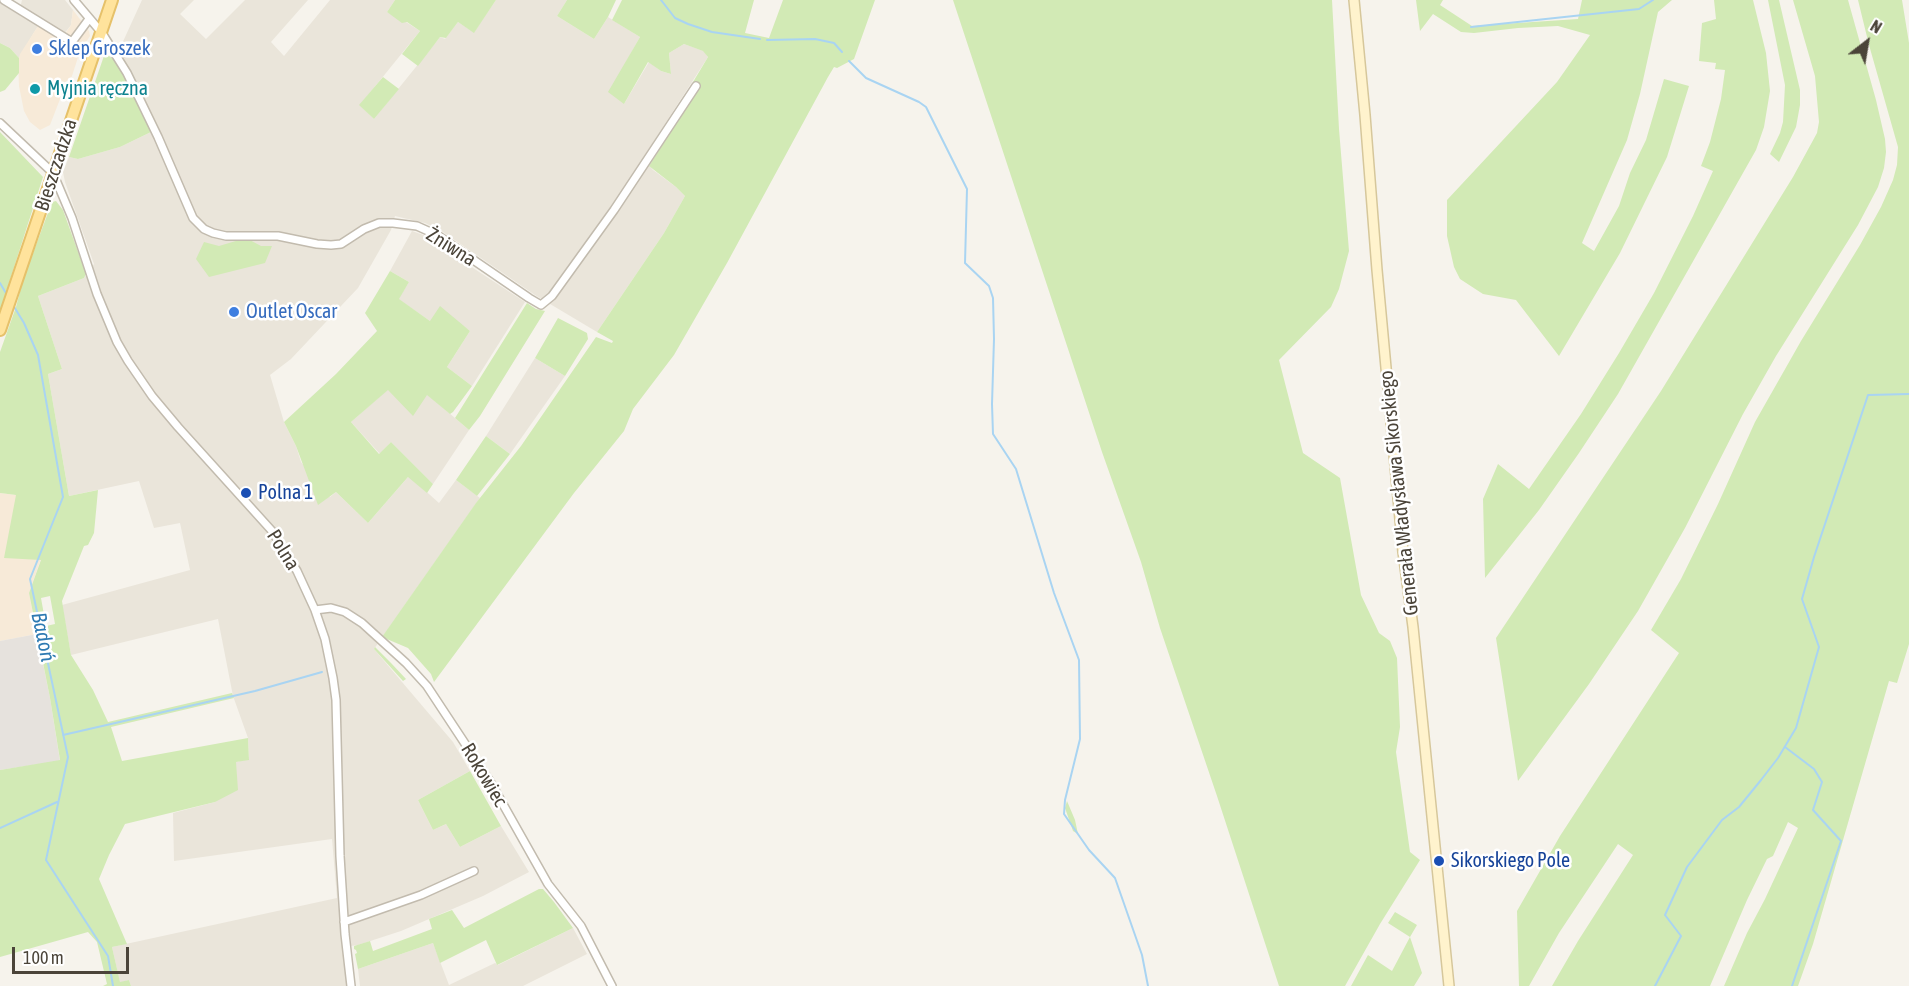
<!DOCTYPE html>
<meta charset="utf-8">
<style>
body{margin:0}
#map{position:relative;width:1909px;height:986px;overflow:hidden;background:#f6f3ec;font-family:"Asap Condensed",sans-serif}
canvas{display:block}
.north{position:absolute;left:1837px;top:12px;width:60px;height:60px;-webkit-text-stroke:4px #fff;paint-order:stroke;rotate:31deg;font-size:16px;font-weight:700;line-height:24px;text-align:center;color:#4b4439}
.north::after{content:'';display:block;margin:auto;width:21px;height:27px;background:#4b4439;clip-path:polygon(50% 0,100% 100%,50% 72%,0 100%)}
.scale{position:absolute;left:12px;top:947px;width:117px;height:27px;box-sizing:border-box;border:3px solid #4b4439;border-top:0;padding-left:8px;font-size:18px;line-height:21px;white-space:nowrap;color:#4b4439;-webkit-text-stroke:4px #fff;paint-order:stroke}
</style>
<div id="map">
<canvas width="1909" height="986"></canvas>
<div class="north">N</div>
<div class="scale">100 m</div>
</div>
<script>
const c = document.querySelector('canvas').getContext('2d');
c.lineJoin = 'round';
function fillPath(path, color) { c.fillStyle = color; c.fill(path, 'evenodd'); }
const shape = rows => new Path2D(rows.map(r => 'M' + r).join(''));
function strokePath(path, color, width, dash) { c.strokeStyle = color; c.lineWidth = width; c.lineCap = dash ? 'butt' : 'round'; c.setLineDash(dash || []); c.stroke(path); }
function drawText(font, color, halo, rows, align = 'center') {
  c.font = font + ' "Asap Condensed",sans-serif'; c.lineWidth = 5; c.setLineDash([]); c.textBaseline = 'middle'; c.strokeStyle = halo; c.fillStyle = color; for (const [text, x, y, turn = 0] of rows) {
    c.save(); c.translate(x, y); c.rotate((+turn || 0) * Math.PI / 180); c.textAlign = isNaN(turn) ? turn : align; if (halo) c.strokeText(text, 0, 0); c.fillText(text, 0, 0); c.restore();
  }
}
const residential = shape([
 [22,0,65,0,73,10,71,25,64,34,20,8],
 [142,0,194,0,180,14,206,39,245,0,308,0,271,42,284,56,330,0,395,0,387,12,406,22,420,31,360,105,374,119,440,37,445,39,458,22,474,32,496,0,567,0,557,16,594,39,608,17,640,37,626,62,624,104,649,62,661,71,671,74,669,53,684,44,704,51,708,57,643,158,653,170,676,187,685,196,664,233,597,332,535,295,440,230,425,223,395,216,391,230,358,288,291,359,270,375,284,422,296,446,301,462,330,497,336,492,368,523,409,476,439,503,456,480,480,498,374,649,453,742,470,771,418,800,433,830,446,824,460,847,501,826,529,872,483,896,401,931,358,945,343,947,347,986,131,986,129,980,120,983,112,947,337,898,332,839,174,861,173,813,215,802,236,762,249,759,248,738,233,696,218,619,71,655,62,605,190,570,180,523,154,528,139,481,69,496,48,374,62,369,38,296,84,278,94,264,65,182,63,172,69,157,78,159,120,147,151,132,130,84,115,59],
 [0,3,38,26,19,58,10,48,0,43],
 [412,231,429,237,438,245,525,302,472,386,447,367,470,331,463,326,430,321,398,299,409,282,390,271],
 [535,358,565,376,510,454,486,436],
 [388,389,427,394,469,430,433,484,391,442,380,454,351,422],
 [573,928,587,954,523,986,360,986,358,969,433,943,449,985,495,963,498,965]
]);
const commercial = shape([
 [73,10,89,31,90,36,86,42,82,45,71,79,67,81,50,125,40,130,30,122,24,111,19,86,18,62,20,54,38,26,61,40,71,25],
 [0,493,16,495,41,559,29,593,37,634,0,641]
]);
const industrial = shape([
 [37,634,50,698,60,761,0,770,0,641]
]);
const green = shape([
 [395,0,496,0,474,33,458,22,446,38,440,37,418,66,402,54,420,31,407,22,402,23,387,12],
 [567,0,616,0,608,17,594,39,557,16],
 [622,0,754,0,745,33,769,38,783,0,875,0,854,59,837,68,834,67,828,77,727,263,674,355,633,409,624,431,574,493,434,682,431,674,408,648,382,637,476,503,521,446,596,337,612,343,613,341,597,332,664,233,685,196,676,187,649,166,699,87,693,82,708,57,703,51,684,44,669,53,671,74,661,71,648,62,624,104,608,92,640,37,612,20],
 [953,0,1332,0,1339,129,1349,251,1339,289,1331,307,1279,360,1303,453,1340,478,1361,595,1379,633,1390,641,1397,658,1400,727,1396,752,1410,852,1420,860,1380,924,1345,986,1279,986,1217,796,1160,628,1141,562,1102,452],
 [1416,0,1443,0,1440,5,1472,26,1578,19,1582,0,1672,0,1658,12,1640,94,1627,140,1582,243,1594,251,1619,206,1630,173,1646,140,1664,79,1689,86,1667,157,1620,253,1559,356,1516,300,1483,294,1460,279,1454,267,1447,236,1447,200,1557,82,1590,35,1558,26,1518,28,1474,33,1461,32,1433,14,1420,31],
 [1714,0,1753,0,1766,53,1770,91,1764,127,1756,150,1618,394,1579,453,1539,510,1485,578,1483,499,1498,464,1529,489,1581,414,1619,353,1654,293,1693,216,1713,171,1701,166,1710,142,1721,99,1725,70,1715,69,1716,63,1699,61,1702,23,1716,19],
 [1768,0,1779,0,1800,90,1800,105,1796,127,1779,162,1770,154,1780,133,1783,122,1785,85],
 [1793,0,1848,0,1876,100,1885,139,1886,152,1884,168,1878,187,1858,225,1776,356,1743,414,1685,528,1638,611,1589,684,1518,781,1496,638,1661,391,1793,177,1817,133,1819,122,1815,76],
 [1858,0,1902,0,1909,43,1909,644,1897,683,1889,681,1813,944,1798,986,1724,986,1747,933,1765,899,1798,828,1788,822,1773,856,1767,859,1747,900,1710,986,1552,986,1578,941,1633,855,1618,844,1559,933,1529,986,1519,986,1517,911,1560,836,1679,653,1651,630,1681,579,1718,504,1755,422,1801,341,1860,245,1881,207,1893,180,1897,165,1898,147,1869,45],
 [0,43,10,48,19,58,19,73,5,90,0,92],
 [105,53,113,59,115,59,130,84,127,86,129,91,133,90,151,132,120,147,78,159,69,157],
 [383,77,399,89,374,119,359,105],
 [0,132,43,177,0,311],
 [56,201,63,210,86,274,84,278,38,296,62,369,48,374,69,496,98,490,94,533,88,545,84,546,62,601,71,655,93,690,108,722,232,693,234,698,111,727,122,761,248,738,249,760,236,762,238,790,215,802,125,824,109,855,99,879,127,944,112,947,120,982,129,980,131,986,103,986,107,984,97,942,88,932,0,957,0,770,60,760,50,698,29,593,41,560,4,558,16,495,0,493,0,352,16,307,23,280,52,202],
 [50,596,55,624,46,626,41,598],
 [246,238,261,246,272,246,265,263,209,277,196,259,204,242,219,246],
 [390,271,409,282,399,299,430,321,440,306,470,331,447,367,472,386,453,412,450,414,427,395,413,416,388,390,351,422,379,454,391,442,433,484,427,493,408,477,368,523,336,492,318,505,296,446,284,422,336,374,377,331,365,313],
 [527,303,536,309,545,311,480,416,469,430,455,418],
 [558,318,587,333,588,339,565,376,535,358],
 [486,436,510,454,477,496,456,480],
 [375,647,391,663,406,679,403,681,374,649],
 [470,771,501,826,460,847,446,824,433,830,418,800],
 [1067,801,1075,820,1078,834,1073,831,1065,808],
 [539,889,543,889,554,902,573,928,497,965,486,940,440,963,433,943,358,969,355,954,357,953,356,950,354,949,354,946,370,941,373,951,432,929,429,919,452,910,464,928],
 [1395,912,1417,925,1410,937,1422,973,1414,986,1351,986,1368,955,1392,971,1410,937,1388,923]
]);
const stream = shape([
 [661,0,675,18,688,24,712,32,760,39],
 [1471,27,1639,9,1653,0],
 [767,40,815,39,834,43,842,52],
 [849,61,866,78,919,102,926,107,967,189,965,263,989,286,993,298,994,339,992,404,993,434,1016,469,1054,593,1079,660,1080,739,1065,800,1064,814,1089,850,1115,878,1142,955,1148,986],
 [0,283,7,295],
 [13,305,24,323,38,355,63,497,30,579,68,757,46,860,108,956,113,986],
 [63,735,255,691,322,672],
 [1785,747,1814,769,1822,782,1813,810,1841,841,1792,986],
 [0,828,57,802],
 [1655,986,1681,936,1665,915,1687,867,1722,820,1739,807,1761,780,1778,758,1796,728,1819,647,1802,599,1814,557,1868,395,1909,394]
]);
const street = shape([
 [4,0,72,42,89,19],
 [74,0,102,33,127,73,158,137,193,218,204,229,213,233,226,236,278,236,317,244,331,245,341,244,364,229,379,223,393,223,417,226,437,235,529,298,541,305,552,296,614,210,696,86],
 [0,123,53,173,72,218,97,294,117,342,128,361,152,396,178,427,272,531,297,571,315,610,325,639,333,678,336,700,340,856,345,934,351,986],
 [315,610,331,608,345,612,362,623,406,663,427,686,491,783,548,884,581,926,612,986],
 [344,922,421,895,474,871]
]);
const secondary = shape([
 [1354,0,1365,115,1377,270,1403,552,1413,627,1449,986]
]);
const primary = shape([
 [0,330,112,0]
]);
const markers = [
 [37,49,6,"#3f7fe0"],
 [35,89,6,"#0f9aa8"],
 [234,312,6,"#3f7fe0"],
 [246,493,6,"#1a4fb4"],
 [1439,861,6,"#1a4fb4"]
];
const shopNames = [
 ["Sklep Groszek",49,49],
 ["Outlet Oscar",246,312]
];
const cultureNames = [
 ["Myjnia ręczna",47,89]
];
const streetNames = [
 ["Bieszczadzka",56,165,-72],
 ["Żniwna",451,247,32],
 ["Generała Władysława Sikorskiego",1399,493,-96],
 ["Polna",283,550,58],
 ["Rokowiec",484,775,59]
];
const transitNames = [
 ["Polna 1",258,493],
 ["Sikorskiego Pole",1451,861]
];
const waterNames = [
 ["Badoń",43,637,78]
];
fillPath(residential, '#eae5da');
fillPath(commercial, '#f7ead8');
fillPath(industrial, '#e6e2dd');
fillPath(green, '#d2eab5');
strokePath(stream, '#a9d4f2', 2);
strokePath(street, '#c2bbae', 10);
strokePath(secondary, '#d6c79b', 12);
strokePath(primary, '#e6c16a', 14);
strokePath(street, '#fff', 7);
strokePath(secondary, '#fff3cd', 9);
strokePath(primary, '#ffe39c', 10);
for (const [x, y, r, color] of markers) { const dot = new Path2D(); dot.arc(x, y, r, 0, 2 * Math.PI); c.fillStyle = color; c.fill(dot); strokePath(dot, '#fff', 2); }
drawText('20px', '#366cbe', '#fff', shopNames, 'left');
drawText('20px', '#0d838f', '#fff', cultureNames, 'left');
drawText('20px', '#4b4439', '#fff', streetNames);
drawText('20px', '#164399', '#fff', transitNames, 'left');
drawText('italic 21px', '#2e7ab2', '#fff', waterNames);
</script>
